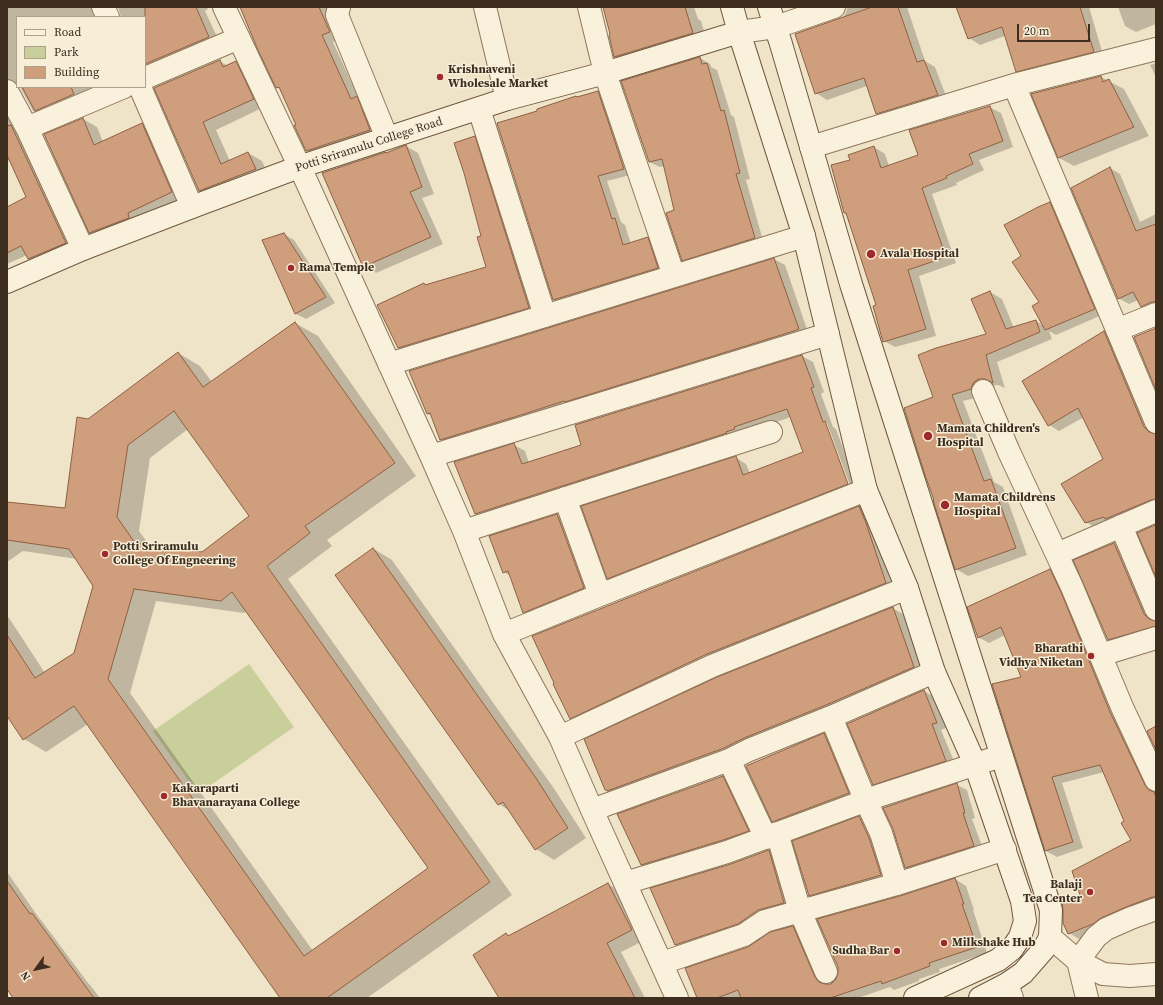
<!DOCTYPE html>
<style>
body{margin:0}
#map{position:relative;width:1163px;height:1005px;overflow:hidden;background:#f0e4c8;font-family:"Source Serif 4",serif}
canvas{display:block}
.frame{position:absolute;inset:0;border:8px solid #3d2e20;pointer-events:none}
.legend{position:absolute;left:16px;top:16px;width:130px;height:72px;box-sizing:border-box;background:#f7eed8;border:1px solid #ada18e;margin:0;padding:5px 7px;list-style:none;font-size:12px;color:#3d2e20}
.legend li{display:flex;align-items:center;gap:8px;height:20px}
.legend b{width:20px;border:1px solid #ada18e}
.north{position:absolute;left:16px;top:949px;width:40px;height:40px;-webkit-text-stroke:3px #f7eed8;paint-order:stroke;rotate:237deg;font-size:11px;font-weight:700;line-height:16px;text-align:center;color:#3d2e20}
.north::after{content:'';display:block;margin:auto;width:14px;height:18px;background:#3d2e20;clip-path:polygon(50% 0,100% 100%,50% 72%,0 100%)}
.scale{position:absolute;left:1017px;top:24px;width:73px;height:18px;box-sizing:border-box;border:2px solid #3d2e20;border-top:0;padding-left:5px;font-size:12px;line-height:14px;white-space:nowrap;color:#3d2e20;-webkit-text-stroke:3px #f7eed8;paint-order:stroke}
</style>
<div id="map">
<canvas width="1163" height="1005"></canvas>
<div class="frame"></div>
<ul class="legend">
<li><b style="height:5px;background:#faf1dc"></b>Road</li>
<li><b style="height:11px;background:#c9cf9b"></b>Park</li>
<li><b style="height:11px;background:#cf9f7d"></b>Building</li>
</ul>
<div class="north">N</div>
<div class="scale">20 m</div>
</div>
<script>
const c = document.querySelector('canvas').getContext('2d');
c.lineJoin = 'round';
function fillPath(path, color) { c.fillStyle = color; c.fill(path, 'evenodd'); }
const shape = rows => new Path2D(rows.map(r => 'M' + r).join(''));
function strokePath(path, color, width, dash) { c.strokeStyle = color; c.lineWidth = width; c.lineCap = dash ? 'butt' : 'round'; c.setLineDash(dash || []); c.stroke(path); }
function drawText(font, color, halo, rows, align = 'center') {
  c.font = font + ' "Source Serif 4",serif'; c.lineWidth = 3; c.setLineDash([]); c.textBaseline = 'middle'; c.strokeStyle = halo; c.fillStyle = color; for (const [text, x, y, turn = 0] of rows) {
    c.save(); c.translate(x, y); c.rotate((+turn || 0) * Math.PI / 180); c.textAlign = isNaN(turn) ? turn : align; if (halo) c.strokeText(text, 0, 0); c.fillText(text, 0, 0); c.restore();
  }
}
const green = shape([
 [249,664,294,727,198,794,153,731]
]);
const shadow = shape([
 [7,7,103,7,102,17,17,17,17,85,12,86,7,91],
 [118,7,207,7,208,9,205,11,220,43,145,78,145,17,121,17],
 [245,7,327,7,341,39,333,42,359,99,368,104,382,137,319,158,307,151,295,126,297,125,281,90,277,87],
 [604,7,694,7,698,19,701,21,707,41,629,64,615,56,612,35],
 [847,7,907,7,925,61,935,67,948,101,888,120,877,113,867,86,827,100,816,93,839,20,844,16,847,10],
 [958,7,1089,7,1104,58,1028,77,1017,71,1005,36,980,45,969,38],
 [1118,7,1156,7,1156,24,1136,32,1125,26],
 [700,58,710,64,711,67,717,70,731,115,734,117,750,179,746,180,764,244,693,266,683,260,675,211,665,166,660,167,649,162],
 [219,61,228,66,236,63,249,70,266,106,216,130,230,161,248,153,262,161,269,177,213,198,200,190,155,88],
 [1156,63,1156,77,1150,65],
 [1101,77,1124,89,1149,136,1074,166,1059,158,1033,94],
 [20,87,117,87,44,118,33,111],
 [598,92,608,98,634,174,607,181,621,222,625,225,631,244,648,238,657,244,667,273,564,305,554,300,578,98],
 [7,105,76,249,40,265,29,259,27,255,7,264,7,208,27,198,10,160,7,161],
 [989,107,1001,113,1013,147,979,160,984,170,956,183,957,185,932,194,956,263,919,276,936,336,895,347,884,341,877,306,847,214,844,213,851,161,874,147,885,154,889,166,920,155],
 [83,119,97,127,103,142,142,124,156,132,185,200,104,240,90,232],
 [475,138,484,143,539,313,408,353,398,348,424,284,427,286,487,268],
 [406,146,418,153,434,194,422,198,443,244,376,273,364,266,387,154],
 [1110,168,1120,174,1140,222,1156,214,1156,310,1152,312,1142,306,1138,300,1129,304,1118,298],
 [1050,203,1060,209,1104,314,1056,335,1049,331,1052,339,997,362,1005,388,998,385,991,386,983,396,963,401,994,482,1003,487,1027,555,968,576,956,569,934,397,988,335,990,292,1002,299,1014,328,1036,321,1044,326,1040,303,1023,257],
 [284,234,294,240,335,303,306,319,296,314,264,241],
 [774,259,785,265,809,335,451,446,441,440,433,416,428,414],
 [295,323,318,336,416,476,327,540,332,546,288,579,512,895,367,998,282,998,88,724,46,752,24,739,7,714,7,615,45,673,75,654,94,586,77,559,23,551,7,562,7,503,66,509,89,420,178,353,200,366,212,382],
 [188,429,250,516,202,553,150,546,139,531,150,458],
 [156,601,244,613,247,611,429,869,313,951,130,693],
 [1104,332,1115,338,1156,435,1156,508,1096,528,1086,522,1105,459,1084,417,1059,431,1049,425],
 [802,356,813,362,824,392,821,394,833,427,836,429,858,489,619,584,608,578,736,458,746,464,750,473,804,453,791,417,486,520,476,514,514,445,525,451,529,463,582,445],
 [825,423,827,423,851,488,849,489],
 [859,507,870,513,896,589,581,724,570,718],
 [557,515,567,521,594,594,534,618,524,612,511,576,503,572],
 [1114,544,1126,551,1156,621,1156,635,1120,646,1108,639,1075,561],
 [374,549,392,560,555,790,586,838,554,860,536,849,510,811,499,804],
 [1050,570,1060,576,1121,719,1156,793,1156,905,1079,939,1069,933,1081,896,1133,841,1104,772,1062,783,1083,848,1057,857,1046,851,993,685,1022,678,1005,635,989,643,978,637],
 [892,608,903,614,924,673,618,797,607,791],
 [924,691,934,697,946,728,941,730,956,766,883,790,873,784],
 [824,734,834,740,858,799,783,827,773,821],
 [722,777,729,781,755,834,648,869,641,864],
 [957,785,967,790,975,818,972,819,984,851,916,873,906,868],
 [859,817,869,823,890,881,819,900,809,895],
 [769,851,779,857,794,908,686,950,676,945,731,865],
 [7,872,39,918,41,920,88,983,90,985,100,998,14,998,7,988],
 [955,879,966,886,974,910,973,910,987,953,939,969,940,972,919,979,919,981,894,990,890,987,858,998,699,998,748,948,793,927,804,934,825,984,831,985,837,980,901,897],
 [608,884,623,893,647,939,621,952,645,998,500,998,506,934,510,936]
]);
const building = shape([
 [145,7,196,7,209,37,145,64,145,7],
 [240,7,319,7,330,32,322,35,351,99,357,96,370,130,306,151,294,125,296,125,279,87,276,88,258,50,240,7],
 [603,7,685,7,693,33,614,57,609,35,610,34,603,7],
 [872,7,898,7,917,62,924,60,938,95,876,114,864,78,815,94,795,34,872,7],
 [956,7,1080,7,1094,52,1016,72,1002,27,968,39,956,7],
 [700,57,702,64,707,63,721,111,724,110,740,173,736,174,755,238,682,261,666,213,674,210,662,159,649,162,621,81,700,57],
 [220,60,223,67,236,61,254,99,203,122,221,164,248,152,256,169,199,191,154,88,220,60],
 [1101,76,1103,82,1109,79,1134,127,1058,158,1031,94,1101,76],
 [22,87,71,87,74,94,35,111,22,87],
 [598,91,624,169,598,176,612,219,615,218,623,245,648,237,658,268,553,300,497,123,537,111,537,109,576,96,577,97,598,91],
 [990,106,1003,141,969,154,973,164,946,176,947,178,922,188,946,257,908,270,926,329,883,342,873,306,876,305,846,213,844,213,831,165,850,160,848,155,874,146,881,168,918,155,909,130,990,106],
 [83,118,94,145,142,123,172,192,128,213,129,218,89,233,44,134,83,118],
 [11,125,66,243,28,259,21,246,7,253,7,207,26,197,7,155,7,126,11,125],
 [475,136,529,308,398,348,377,305,424,283,425,285,486,267,477,237,481,236,464,173,454,143,475,136],
 [406,145,422,187,410,192,431,237,363,267,322,173,386,152,386,153,406,145],
 [1110,167,1136,231,1156,224,1156,302,1151,302,1141,307,1133,292,1118,299,1071,188,1110,167],
 [1050,202,1095,309,1045,330,1032,306,1039,302,1012,262,1021,256,1004,225,1038,207,1050,202],
 [284,233,326,297,295,314,262,240,284,233],
 [774,258,799,329,794,331,565,402,564,401,524,414,440,440,430,413,427,414,409,371,774,258],
 [990,291,1006,329,1036,320,1040,332,986,355,993,383,985,379,978,379,973,383,971,389,952,395,984,481,991,479,1016,548,955,570,933,500,934,500,925,475,904,408,933,397,918,355,936,348,986,334,971,299,990,291],
 [295,322,395,463,305,526,310,533,267,566,490,882,327,998,280,998,74,706,23,740,7,716,7,635,35,678,74,653,93,586,69,549,7,540,7,502,65,508,77,417,88,419,178,352,203,387,295,322],
 [174,411,249,516,202,552,135,543,117,517,128,445,174,411],
 [134,589,221,601,232,592,428,868,304,956,108,679,134,589],
 [1156,328,1156,390,1134,337,1156,328],
 [1104,331,1144,427,1149,432,1156,434,1156,499,1151,500,1105,519,1104,517,1085,523,1061,484,1103,459,1078,408,1048,426,1022,381,1104,331],
 [802,355,814,387,811,388,823,422,825,421,848,484,607,579,581,506,736,456,743,475,803,452,787,409,734,427,735,429,726,432,727,433,475,514,454,462,514,443,522,464,581,445,575,425,802,355],
 [859,506,866,523,886,583,707,654,570,719,553,684,554,683,532,636,859,506],
 [557,514,584,588,523,613,508,571,503,573,489,536,557,514],
 [1155,525,1156,528,1156,577,1137,533,1155,525],
 [1114,543,1144,614,1149,619,1156,621,1156,626,1108,640,1073,560,1114,543],
 [373,548,536,778,568,828,535,850,503,802,498,805,335,575,373,548],
 [1050,569,1061,592,1110,712,1145,785,1149,790,1154,792,1156,797,1156,897,1152,897,1126,907,1101,918,1093,924,1068,934,1063,923,1063,910,1062,903,1080,895,1072,871,1131,840,1121,823,1124,821,1100,765,1052,777,1073,842,1045,851,992,684,1021,677,1001,627,978,638,967,607,1050,569],
 [893,607,914,667,826,705,744,738,724,748,607,791,606,790,605,790,584,739,717,677,893,607],
 [924,690,937,723,932,724,946,761,873,785,847,724,924,690],
 [1156,726,1156,750,1147,731,1156,726],
 [824,733,849,793,772,822,746,766,824,733],
 [723,776,749,831,723,840,641,865,617,814,723,776],
 [957,783,965,813,963,813,974,846,905,868,893,829,883,808,957,783],
 [859,816,869,838,881,875,809,896,792,841,859,816],
 [769,850,784,903,758,910,738,924,675,945,650,888,731,864,769,850],
 [955,878,964,904,962,904,977,947,929,963,930,966,882,984,881,981,830,998,741,998,738,990,717,998,697,998,685,968,748,947,770,932,793,926,815,977,819,982,825,984,831,984,836,979,838,973,838,967,817,919,900,896,955,878],
 [7,881,30,914,32,913,94,998,13,998,7,989,7,881],
 [608,883,632,930,607,943,635,998,499,998,473,955,506,933,508,936,608,883]
]);
const street = shape([
 [103,7,108,17],
 [224,7,304,176,431,456,464,531,504,634,560,737,592,810,677,998],
 [339,7,337,15,387,138],
 [485,7,507,99],
 [589,7,605,73,674,276],
 [739,32,776,27,834,7],
 [145,78,239,38],
 [1014,85,1156,422],
 [140,87,192,207],
 [7,91,27,128,83,249],
 [479,109,545,316],
 [27,128,124,87],
 [811,147,1014,85,1156,49],
 [1117,330,1156,314],
 [389,364,804,236],
 [983,391,1009,452,1072,587,1122,707,1156,780],
 [431,456,828,334],
 [565,498,600,595],
 [1121,526,1156,609],
 [464,531,771,432],
 [1057,554,1156,511],
 [504,634,600,595,866,490],
 [1100,653,1107,653,1156,638],
 [831,717,862,792,881,833,897,884],
 [560,737,712,666,907,588],
 [729,760,766,838],
 [592,810,729,760,749,750,831,717,934,672],
 [777,833,800,911,826,972],
 [625,883,727,852,878,796,1001,756],
 [1050,937,1078,961,1103,974,1130,976,1156,974],
 [662,963,744,935,765,921,897,884,1005,849],
 [1007,984,1012,998],
 [1087,998,1078,961,1096,937,1106,929,1131,918,1156,909]
]);
const secondary = shape([
 [732,7,739,32,804,236,866,490,907,588,934,672,975,764,1022,901,1025,921,1020,937,1012,949,998,960,915,998],
 [769,7,781,44,851,284,1051,910,1050,937,1044,949,1023,973,1007,984,980,998],
 [7,282,83,249,192,207,299,167,507,99,605,73,739,32]
]);
const markers = [
 [440,77,4,"#9e2a2b"],
 [871,254,5,"#9e2a2b"],
 [291,268,4,"#9e2a2b"],
 [928,436,5,"#9e2a2b"],
 [945,505,5,"#9e2a2b"],
 [105,554,4,"#9e2a2b"],
 [1091,656,4,"#9e2a2b"],
 [164,796,4,"#9e2a2b"],
 [1090,892,4,"#9e2a2b"],
 [944,943,4,"#9e2a2b"],
 [897,951,4,"#9e2a2b"]
];
const poiNames = [
 ["Krishnaveni",448,70],
 ["Wholesale Market",448,84],
 ["Avala Hospital",880,254],
 ["Rama Temple",299,268],
 ["Mamata Children's",937,429],
 ["Hospital",937,443],
 ["Mamata Childrens",954,498],
 ["Hospital",954,512],
 ["Potti Sriramulu",113,547],
 ["College Of Engneering",113,561],
 ["Bharathi",1083,649,"right"],
 ["Vidhya Niketan",1083,663,"right"],
 ["Kakaraparti",172,789],
 ["Bhavanarayana College",172,803],
 ["Balaji",1082,885,"right"],
 ["Tea Center",1082,899,"right"],
 ["Milkshake Hub",952,943],
 ["Sudha Bar",889,951,"right"]
];
const streetNames = [
 ["Potti Sriramulu College Road",369,145,-18]
];
fillPath(green, '#c9cf9b');
fillPath(shadow, '#0003');
fillPath(building, '#cf9f7d');
strokePath(building, '#8d5f41', 1);
strokePath(street, '#8d765c', 24);
strokePath(secondary, '#6f573f', 24);
strokePath(street, '#faf1dc', 22);
strokePath(secondary, '#faf1dc', 22);
for (const [x, y, r, color] of markers) { const dot = new Path2D(); dot.arc(x, y, r, 0, 2 * Math.PI); c.fillStyle = color; c.fill(dot); strokePath(dot, '#f7eed8', 1.5); }
drawText('bold 12px', '#3d2e20', '#f7eed8', poiNames, 'left');
drawText('12px', '#3d2e20', '#f7eed8', streetNames);
</script>
